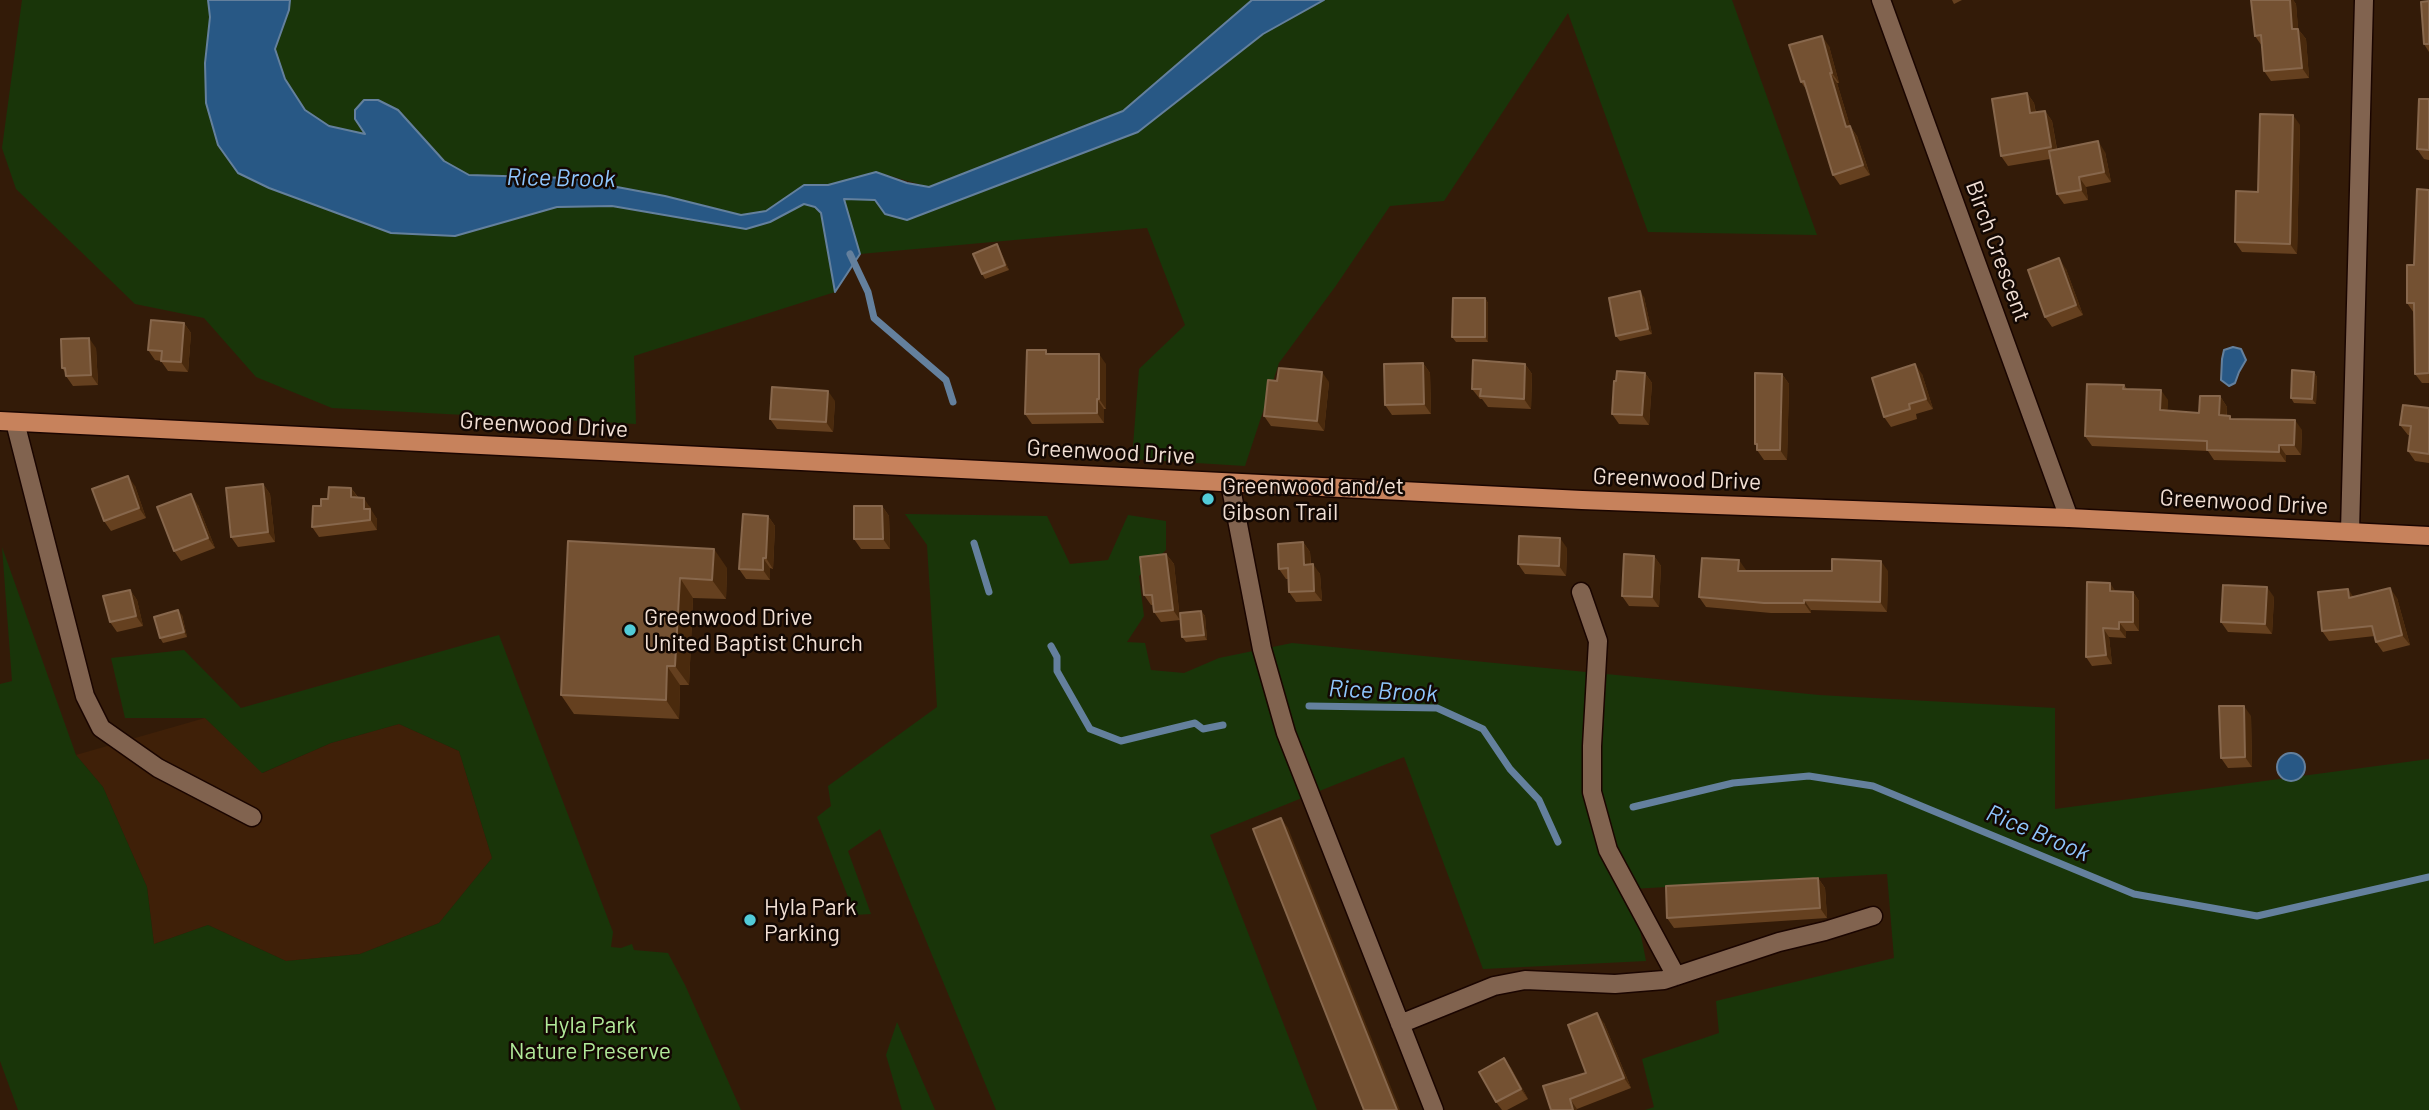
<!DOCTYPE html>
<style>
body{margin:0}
canvas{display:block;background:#331b08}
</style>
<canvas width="2429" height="1110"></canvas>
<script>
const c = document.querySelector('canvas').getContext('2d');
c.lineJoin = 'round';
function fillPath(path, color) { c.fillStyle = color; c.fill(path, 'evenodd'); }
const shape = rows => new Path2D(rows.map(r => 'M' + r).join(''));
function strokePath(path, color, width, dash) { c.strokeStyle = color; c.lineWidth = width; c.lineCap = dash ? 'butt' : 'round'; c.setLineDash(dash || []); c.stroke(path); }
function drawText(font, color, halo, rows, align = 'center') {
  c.font = font + ' Barlow,sans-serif'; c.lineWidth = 5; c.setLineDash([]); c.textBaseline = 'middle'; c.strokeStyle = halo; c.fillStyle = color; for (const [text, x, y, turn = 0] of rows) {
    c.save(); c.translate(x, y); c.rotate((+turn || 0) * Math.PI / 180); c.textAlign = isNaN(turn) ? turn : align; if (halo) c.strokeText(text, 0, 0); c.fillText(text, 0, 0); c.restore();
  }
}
const built = shape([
 [205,718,263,773,331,743,399,724,459,751,492,858,439,923,360,954,286,961,208,925,154,944,147,887,103,787,76,755]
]);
const green = shape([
 [22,0,208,0,210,17,205,63,206,103,238,173,269,188,391,233,455,236,557,207,612,206,746,229,770,222,803,204,815,207,821,213,835,292,634,356,636,424,332,408,256,377,204,318,135,304,16,189,2,148],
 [290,0,1252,0,1123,111,929,187,876,172,828,185,804,185,766,211,741,215,665,196,569,178,469,175,444,161,398,110,366,135,329,126,305,110,285,79,275,49,289,10],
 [1324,0,1732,0,1817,235,1648,232,1568,13,1444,201,1390,206,1335,287,1279,363,1245,466,1132,459,1139,369,1185,325,1147,228,860,254,843,199,875,200,885,214,907,220,1138,132,1263,34],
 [905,514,1047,516,1070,564,1108,560,1128,515,1166,521,1166,550,1139,576,1144,616,1127,642,1145,643,1151,670,1184,673,1219,658,1292,643,1819,695,2055,708,2055,809,2429,759,2429,1110,1645,1110,1654,1107,1642,1059,1719,1033,1716,1001,1894,958,1887,874,1632,889,1646,961,1483,969,1404,757,1210,835,1317,1110,996,1110,880,829,848,851,871,914,855,915,817,817,831,806,828,786,937,707,927,545],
 [2,547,76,755,103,787,147,887,154,944,208,925,286,961,360,954,439,923,492,858,459,751,399,724,331,743,262,773,205,718,125,718,111,658,184,650,241,708,499,635,613,932,611,947,621,948,632,944,634,950,668,953,685,985,741,1110,18,1110,0,1061,0,684,12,681],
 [897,1022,935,1110,902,1110,886,1055]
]);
const water = shape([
 [208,0,290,0,289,10,275,49,285,79,305,110,329,126,365,134,355,119,355,110,364,100,378,100,398,110,444,161,469,175,569,178,665,196,741,215,766,211,804,185,828,185,876,172,907,183,929,187,1123,111,1252,0,1324,0,1263,34,1138,132,907,220,885,214,875,200,844,199,860,254,835,292,821,213,815,207,804,204,770,222,746,229,612,206,557,207,455,236,391,233,269,188,238,173,218,145,206,103,205,63,210,17,208,0],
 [2233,347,2241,349,2246,360,2239,372,2235,383,2229,386,2221,380,2222,359,2224,350,2233,347],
 '2277 767a14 14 0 1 1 28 0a14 14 0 1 1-28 0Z'
]);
const stream = shape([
 [850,254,868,292,874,318,946,380,953,402],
 [974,543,989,592],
 [1051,646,1057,657,1057,671,1090,729,1121,741,1195,723,1203,729,1223,725],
 [1309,706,1437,708,1483,729,1510,769,1539,800,1558,842],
 [1633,807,1733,783,1809,776,1873,786,2134,894,2257,916,2429,877]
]);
const minor = shape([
 [1881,0,2069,518],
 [15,422,85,696,101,728,158,768,252,817],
 [1230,483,1262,649,1286,733,1434,1110],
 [2350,531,2364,0],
 [1581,592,1598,641,1592,746,1592,792,1608,850,1676,976],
 [1400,1024,1494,986,1525,980,1615,984,1664,980,1779,942,1825,931,1873,916]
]);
const major = shape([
 [0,421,1582,500,2069,518,2429,536]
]);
const wall = shape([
 [1952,0,1962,0,1954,4],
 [2251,0,2293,0,2296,4,2298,29,2306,39,2309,78,2271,81,2264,71,2262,46,2255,36],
 [2429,1,2429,52,2424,44],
 [1829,46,1839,83,1837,83,1850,126,1857,136,1870,175,1840,185,1833,175,1808,92,1801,82],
 [2027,93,2034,103,2036,113,2045,111,2052,121,2057,149,2105,152,2111,182,2086,187,2088,200,2064,204,2057,194,2050,159,2008,166,2001,156],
 [2429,99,2429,160,2424,159,2417,149],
 [2300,125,2297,254,2242,252,2235,242,2258,192],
 [2429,190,2429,383,2422,383,2415,374,2414,313,2407,303],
 [997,244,1000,250,1009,270,985,279,982,274],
 [2066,269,2083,315,2052,327,2045,317],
 [1644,297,1652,334,1620,341,1616,336],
 [1485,298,1488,303,1488,342,1456,342,1452,337],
 [184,323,191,333,188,372,168,371,161,361,155,360,148,350],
 [96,348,98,385,73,386,66,376,65,372,62,368],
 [1049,354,1106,364,1106,409,1104,409,1104,423,1032,424,1025,414],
 [1423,363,1430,373,1431,414,1392,415,1385,405],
 [1525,364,1532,374,1531,409,1488,407,1482,399,1480,399,1472,389],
 [2314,372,2317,377,2316,404,2294,403,2291,398],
 [1645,373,1652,383,1649,425,1619,424,1612,414,1616,381],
 [1782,374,1789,384,1787,460,1764,460,1757,450,1757,447,1755,444],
 [1922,374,1933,409,1916,414,1917,419,1891,427,1884,417],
 [1329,382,1324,431,1271,426,1264,416],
 [2124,385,2127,389,2168,400,2167,411,2199,413,2220,396,2227,407,2227,416,2232,419,2302,430,2301,455,2286,455,2286,462,2214,460,2208,451,2092,446,2085,436],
 [835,401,833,432,777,429,770,419],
 [2429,408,2429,463,2415,461,2408,451,2410,435,2408,435,2400,425],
 [263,484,270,494,275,542,238,547,231,537],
 [135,486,146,518,111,531,104,521],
 [351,488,358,497,371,508,371,511,377,519,377,530,319,537,312,527,321,506,328,499],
 [198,505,215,548,181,561,174,551],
 [882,506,889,516,890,549,861,549,854,539],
 [768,516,775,526,773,569,770,568,770,580,746,579,739,569],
 [568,541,727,568,726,599,693,598,689,685,680,685,679,719,574,714,561,695],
 [1303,542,1310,552,1311,564,1320,574,1322,601,1296,602,1289,592,1288,579,1286,579,1279,569],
 [1567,548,1566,576,1525,574,1518,564],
 [1166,554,1174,564,1180,620,1161,622,1154,612,1153,605,1151,605,1144,595],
 [1654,556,1661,566,1659,607,1629,606,1622,596],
 [1746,570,1888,571,1887,612,1811,610,1811,613,1771,613,1706,607,1699,597],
 [130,590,137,600,143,626,117,632,110,622],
 [2116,592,2133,592,2139,601,2139,631,2126,631,2126,638,2109,637,2112,664,2092,666,2086,657],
 [2274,597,2272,634,2228,632,2221,622],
 [2353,597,2397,598,2410,645,2383,652,2376,642,2375,636,2329,641,2322,631],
 [1201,611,1205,616,1207,640,1186,642,1182,637],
 [182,615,187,637,163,643,160,638],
 [2251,716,2252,767,2228,768,2221,758],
 [1818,878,1825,888,1827,918,1674,928,1667,918],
 [1604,1023,1631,1088,1577,1109,1577,1110,1551,1110,1586,1073],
 [1504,1058,1511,1068,1528,1099,1507,1110,1502,1110,1496,1102]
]);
const shadedWall = shape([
 [2290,0,2293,0,2296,4,2299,39,2292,29],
 [2298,29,2306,39,2309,78,2302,68],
 [1822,36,1829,46,1839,83,1832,73],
 [1830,73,1837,83,1850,126,1857,136,1870,175,1863,165,1846,127],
 [2027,93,2034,103,2037,124,2030,113],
 [2045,111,2052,121,2058,157,2051,147],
 [2293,115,2300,125,2297,254,2290,244],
 [2098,141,2105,152,2111,182,2104,172],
 [2079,177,2086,187,2088,200,2081,190],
 [997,244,1000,250,1009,270,1005,265],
 [2059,258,2066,269,2083,315,2076,305],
 [1640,291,1644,297,1652,334,1648,329],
 [1485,298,1488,303,1488,342,1485,337],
 [184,323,191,333,188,372,181,362],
 [89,338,96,348,98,385,91,375],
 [1099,354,1106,364,1106,409,1099,399],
 [1423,363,1430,373,1431,414,1424,404],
 [1525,364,1532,374,1531,409,1524,399],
 [1915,364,1922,374,1933,409,1926,399],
 [1322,372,1329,382,1324,431,1317,421],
 [2314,372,2317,377,2316,404,2312,399],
 [1645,373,1652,383,1649,425,1642,415],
 [1782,374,1789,384,1787,460,1780,450],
 [2161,390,2168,400,2167,421,2160,410],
 [828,391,835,401,833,432,826,422],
 [2220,396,2227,407,2226,425,2219,415],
 [1097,399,1104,409,1104,423,1097,413],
 [2295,420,2302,430,2301,455,2294,445],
 [2279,445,2286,455,2286,462,2279,452],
 [128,476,135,486,146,518,139,508],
 [263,484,270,494,275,542,268,532],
 [351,488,358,498,351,497],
 [191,494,198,505,215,548,208,538],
 [364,498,377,519,377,530,364,509],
 [882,506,889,516,890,549,883,539],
 [768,516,775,526,773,569,766,558],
 [1560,538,1567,548,1566,576,1559,566],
 [1303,542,1310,552,1311,575,1304,565],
 [714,549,727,568,726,599,712,580],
 [1166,554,1174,564,1180,620,1173,610],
 [1654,556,1661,566,1659,607,1652,597],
 [763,558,770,568,770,580,763,570],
 [1739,560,1746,570,1745,581,1738,571],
 [1881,561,1888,571,1887,612,1880,602],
 [1313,564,1320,574,1322,601,1314,591],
 [680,578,693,598,689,685,675,666],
 [2110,583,2116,592,2110,591],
 [2267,587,2274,597,2272,634,2265,624],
 [2390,588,2397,598,2410,645,2402,635],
 [2348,589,2355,599,2349,598],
 [130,590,137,600,143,626,136,616],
 [2133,592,2139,601,2139,631,2133,622],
 [1804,600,1811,610,1811,613,1804,603],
 [178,610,182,615,187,637,184,632],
 [1201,611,1205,616,1207,640,1204,635],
 [2119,622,2126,631,2126,638,2119,629],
 [2103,628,2109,637,2112,664,2106,655],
 [667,666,680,685,679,719,666,700],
 [2244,706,2251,716,2252,767,2245,757],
 [1281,818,1288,828,1400,1110,1397,1110],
 [1818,878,1825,888,1827,918,1820,908],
 [1597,1013,1604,1023,1631,1088,1624,1078],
 [1504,1058,1511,1068,1528,1099,1521,1089],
 [1570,1099,1577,1109,1577,1110,1573,1110]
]);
const building = shape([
 [2251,0,2290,0,2292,29,2298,29,2302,68,2264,71,2261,35,2255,36,2251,0],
 [2429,1,2429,44,2424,44,2421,2,2429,1],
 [1822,36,1832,73,1830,73,1846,127,1850,126,1863,165,1833,175,1804,81,1801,82,1789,45,1822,36],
 [2027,93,2030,113,2045,111,2051,147,2001,156,1992,99,2027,93],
 [2419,99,2429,99,2429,150,2417,149,2419,99],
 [2260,114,2293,115,2290,244,2235,242,2236,191,2258,192,2260,114],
 [2098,141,2104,172,2079,177,2081,190,2057,194,2049,151,2098,141],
 [2417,189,2429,190,2429,373,2415,374,2414,303,2407,303,2407,265,2414,265,2417,189],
 [997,244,1005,265,982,274,973,254,997,244],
 [2059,258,2076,305,2045,317,2028,270,2059,258],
 [1640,291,1648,329,1616,336,1609,298,1640,291],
 [1453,298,1485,298,1485,337,1452,337,1453,298],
 [151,320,184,323,181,362,161,361,162,351,148,350,151,320],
 [89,338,91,375,66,376,65,368,62,368,61,339,89,338],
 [1027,350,1046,350,1046,354,1099,354,1099,399,1097,399,1097,413,1025,414,1027,350],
 [1473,360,1525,364,1524,399,1480,396,1481,389,1472,389,1473,360],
 [1423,363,1424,404,1385,405,1384,364,1423,363],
 [1915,364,1926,399,1909,404,1910,409,1884,417,1872,378,1915,364],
 [1279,368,1322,372,1317,421,1264,416,1268,380,1277,381,1279,368],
 [2292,370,2314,372,2312,399,2291,398,2292,370],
 [1617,371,1645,373,1642,415,1612,414,1614,381,1616,381,1617,371],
 [1755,373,1782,374,1780,450,1757,450,1757,444,1755,444,1755,373],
 [2087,384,2124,385,2123,389,2161,390,2160,410,2199,413,2200,396,2220,396,2219,415,2230,416,2230,419,2295,420,2294,445,2279,445,2279,452,2207,450,2207,441,2085,436,2087,384],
 [772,387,828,391,826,422,770,419,772,387],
 [2403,405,2429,408,2429,454,2408,451,2411,426,2400,425,2403,405],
 [128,476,139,508,104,521,92,489,128,476],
 [263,484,268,532,231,537,226,488,263,484],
 [329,487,351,488,351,497,364,498,364,509,370,509,370,520,312,527,313,506,321,506,321,499,328,499,329,487],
 [191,494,208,538,174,551,157,507,191,494],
 [854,506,882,506,883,539,854,539,854,506],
 [743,514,768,516,766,558,763,558,763,570,739,569,743,514],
 [1519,536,1560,538,1559,566,1518,564,1519,536],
 [568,541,714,549,712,580,680,578,675,666,667,666,666,700,561,695,568,541],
 [1303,542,1304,565,1313,564,1314,591,1289,592,1288,568,1279,569,1278,544,1303,542],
 [1166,554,1173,610,1154,612,1152,595,1144,595,1140,557,1166,554],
 [1624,554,1654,556,1652,597,1622,596,1624,554],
 [1702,558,1739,560,1738,571,1832,571,1832,559,1881,561,1880,602,1804,600,1804,603,1764,603,1699,597,1702,558],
 [2087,582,2110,583,2110,591,2133,592,2133,622,2119,622,2119,629,2103,628,2106,655,2086,657,2087,582],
 [2223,585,2267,587,2265,624,2221,622,2223,585],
 [2390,588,2402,635,2376,642,2372,626,2322,631,2318,592,2348,589,2349,598,2390,588],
 [130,590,136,616,110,622,103,596,130,590],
 [178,610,184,632,160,638,154,617,178,610],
 [1201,611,1204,635,1182,637,1180,613,1201,611],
 [2219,706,2244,706,2245,757,2221,758,2219,706],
 [1281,818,1397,1110,1364,1110,1253,829,1281,818],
 [1818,878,1820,908,1667,918,1666,886,1818,878],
 [1597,1013,1624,1078,1570,1099,1573,1110,1551,1110,1543,1086,1586,1073,1568,1025,1597,1013],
 [1504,1058,1521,1089,1496,1102,1479,1072,1504,1058]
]);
const markers = [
 [1208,499,7,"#52cbd8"],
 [630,630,7,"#52cbd8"],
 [750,920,7,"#52cbd8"]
];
const streetNames = [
 ["Birch Crescent",1998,251,70],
 ["Greenwood Drive",544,425,3],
 ["Greenwood Drive",1111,452,3],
 ["Greenwood Drive",1677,479,2],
 ["Greenwood Drive",2244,502,3]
];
const poiNames = [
 ["Greenwood and/et",1222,486],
 ["Gibson Trail",1222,512],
 ["Greenwood Drive",644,617],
 ["United Baptist Church",644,643],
 ["Hyla Park",764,907],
 ["Parking",764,933]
];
const parkNames = [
 ["Hyla Park",590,1025],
 ["Nature Preserve",590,1051]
];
const waterNames = [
 ["Rice Brook",561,178,1],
 ["Rice Brook",1383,691,3],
 ["Rice Brook",2038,833,23]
];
fillPath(built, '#3f2008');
fillPath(green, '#193509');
fillPath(water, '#285885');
strokePath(water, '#64809d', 2);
strokePath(stream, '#64809d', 7);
strokePath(minor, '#1a0500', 21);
strokePath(major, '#1a0500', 21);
strokePath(minor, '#81634f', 18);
strokePath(major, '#c7825c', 18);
fillPath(wall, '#65401f');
fillPath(shadedWall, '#4a2a0d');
fillPath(building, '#745132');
strokePath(building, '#87674c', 2);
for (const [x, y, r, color] of markers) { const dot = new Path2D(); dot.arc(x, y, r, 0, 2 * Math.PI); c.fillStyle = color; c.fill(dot); strokePath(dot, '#130803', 2.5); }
drawText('23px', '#f1dfd4', '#130803', streetNames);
drawText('23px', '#f1dfd4', '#130803', poiNames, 'left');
drawText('23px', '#b1e999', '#130803', parkNames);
drawText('italic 24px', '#8fc6fd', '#130803', waterNames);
</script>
